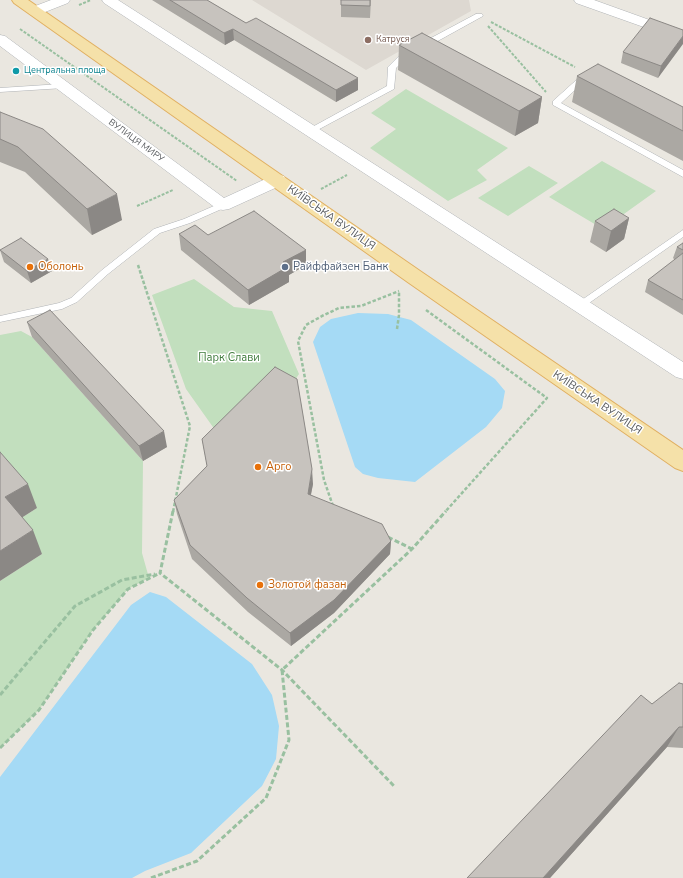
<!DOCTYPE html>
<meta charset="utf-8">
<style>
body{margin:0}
canvas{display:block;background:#eae7e0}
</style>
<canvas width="683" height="878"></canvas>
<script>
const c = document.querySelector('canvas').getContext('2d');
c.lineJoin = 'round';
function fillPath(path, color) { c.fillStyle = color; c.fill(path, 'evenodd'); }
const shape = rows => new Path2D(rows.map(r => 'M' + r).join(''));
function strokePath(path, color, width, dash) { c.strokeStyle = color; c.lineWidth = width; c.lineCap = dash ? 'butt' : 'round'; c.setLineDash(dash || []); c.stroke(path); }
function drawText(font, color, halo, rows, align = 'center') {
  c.font = font + ' "Nunito Sans",sans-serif'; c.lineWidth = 3; c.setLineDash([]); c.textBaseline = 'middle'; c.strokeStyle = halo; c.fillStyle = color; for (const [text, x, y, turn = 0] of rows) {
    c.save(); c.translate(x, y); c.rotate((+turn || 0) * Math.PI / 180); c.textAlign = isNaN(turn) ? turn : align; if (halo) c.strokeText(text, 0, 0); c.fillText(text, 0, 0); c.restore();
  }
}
const education = shape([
 [252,0,469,0,471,11,366,70]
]);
const green = shape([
 [406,89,508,148,477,170,487,180,448,201,370,148,396,129,371,113],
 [602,161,656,191,603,229,549,197],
 [529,166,558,183,508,216,478,198],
 [194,279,234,307,272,311,299,374,289,389,220,437,186,389,152,295],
 [21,331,32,337,143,461,142,553,149,578,128,589,93,630,39,710,0,748,0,581,42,554,15,522,37,508,0,466,0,335]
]);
const water = shape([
 [358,313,388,314,411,320,495,379,505,391,502,408,486,427,415,482,378,478,363,474,355,467,313,342,320,327,331,319],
 [150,592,166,597,252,664,272,695,279,726,276,759,262,786,191,853,145,871,132,878,0,878,0,777,131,605]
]);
const pathFar2 = shape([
 [79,5,91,0],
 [491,22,575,67],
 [488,26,546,92],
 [20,29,237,181],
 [321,189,347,175],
 [137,206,173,190]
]);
const pathFar1 = shape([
 [138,265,190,426,173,512],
 [426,310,547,398,445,512],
 [397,329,399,315,399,291],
 [333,506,324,480,298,341,306,325,322,316,339,308,361,306,399,291]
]);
const path = shape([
 [173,511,160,573,282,670,394,786],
 [388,537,412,549],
 [0,695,75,606,122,580,155,574],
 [0,748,39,710,93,630,128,589,160,573],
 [151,878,197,861,266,798,289,740,282,670,412,549,446,511]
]);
const lane = shape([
 [476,14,482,14,483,16,407,58,396,68,394,89,312,133,306,133,305,131,387,86,388,67,401,54,476,14],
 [583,74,586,74,590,76,561,103,683,170,683,177,553,105,553,101,583,74],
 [61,84,64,84,64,88,0,92,0,88,61,84],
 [223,202,227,205,226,207,190,223,160,233,108,274,77,302,62,309,0,322,0,316,59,303,71,298,102,270,154,229,184,219,223,202],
 [683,230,683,237,582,308,576,308,574,306,576,304,683,230]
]);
const street = shape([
 [51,0,70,0,68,3,40,14,35,15,30,14,28,11,30,8,51,0],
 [102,0,118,0,683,362,683,379,676,377,104,3,102,0],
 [574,0,594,0,683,32,683,41,576,3,574,0],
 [0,35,5,36,224,198,272,176,278,175,284,176,286,180,284,184,229,209,223,210,217,209,0,46,0,35]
]);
const primary = shape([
 [12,0,28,0,423,273,683,450,683,471,675,468,409,283,14,3,12,0]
]);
const wall = shape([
 [152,0,207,0,358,90,336,102,234,40,225,45],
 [371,0,370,18,341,17,341,5],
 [683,30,658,78,621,63,623,52],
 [399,45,542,97,538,123,515,136,398,70],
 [577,76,683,107,683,161,572,102],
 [0,112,122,220,92,235,25,172,0,162],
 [629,218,624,239,606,252,590,242,595,221],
 [179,234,208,235,306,250,306,265,289,275,289,282,249,305,181,250],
 [683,243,683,315,645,292,648,280,675,260,673,258,677,247],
 [0,250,48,259,52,271,31,283,4,262],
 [27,322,167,447,143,461,32,337],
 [202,439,313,484,311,495,391,541,390,554,334,613,291,646,248,612,192,559,177,514,174,500,207,466],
 [683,684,683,748,667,747,550,878,467,878,652,704]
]);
const shadedWall = shape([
 [233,29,234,40,225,45,224,33],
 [683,36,683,44,658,78,661,66],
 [358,78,358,90,336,102,336,90],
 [542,97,538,123,515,136,519,111],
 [117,194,122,220,92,235,87,209],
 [629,218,624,239,606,252,611,231],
 [306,250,306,265,289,275,289,282,249,305,248,290,283,262],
 [48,259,52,271,31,283,27,271],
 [164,431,167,447,143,461,139,446],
 [312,469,313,484,308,508,308,494],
 [28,484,37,508,15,522,5,497],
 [33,530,42,554,0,581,0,551],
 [391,541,390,554,334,613,291,646,290,633],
 [679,727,667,747,550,878,543,878]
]);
const building = shape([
 [170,0,207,0,246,23,256,18,358,78,336,90,233,29,224,33,170,0],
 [341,0,370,0,370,6,341,5,341,0],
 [650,18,683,30,683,36,661,66,623,52,650,18],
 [422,33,542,97,519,111,399,45,422,33],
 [598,64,683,107,683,131,577,76,598,64],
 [0,112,43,129,117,194,87,209,18,147,0,139,0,112],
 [614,209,629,218,611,231,595,221,614,209],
 [254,211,306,250,283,262,289,266,248,290,179,234,195,225,208,235,254,211],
 [21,238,48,259,27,271,0,250,21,238],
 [683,243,683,250,677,247,683,243],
 [683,253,683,300,648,280,683,253],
 [50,310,164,431,139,446,27,322,50,310],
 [275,367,297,379,312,469,308,494,382,524,391,541,334,600,290,633,247,598,190,545,174,500,207,466,202,439,275,367],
 [0,452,28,484,5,497,33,530,0,551,0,452],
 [679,683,683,684,683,727,679,727,543,878,467,878,641,695,652,704,679,683]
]);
const markers = [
 [368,40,4,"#8d6e63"],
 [16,71,4,"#0f9aa8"],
 [30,267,4,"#e8710a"],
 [285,267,4,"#5c6f8a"],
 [258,467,4,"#e8710a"],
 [260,585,4,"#e8710a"]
];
const farEducationnames = [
 ["Катруся",376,40]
];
const farCulturenames = [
 ["Центральна площа",24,71]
];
const farStreetnames = [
 ["ВУЛИЦЯ МИРУ",136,141,36]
];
const streetNames = [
 ["КИЇВСЬКА ВУЛИЦЯ",331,218,35],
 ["КИЇВСЬКА ВУЛИЦЯ",597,403,34]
];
const foodNames = [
 ["Оболонь",38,267],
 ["Арго",266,467],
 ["Золотой фазан",268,585]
];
const serviceNames = [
 ["Райффайзен Банк",293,267]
];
const parkNames = [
 ["Парк Слави",229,358]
];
fillPath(education, '#ddd8d1');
fillPath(green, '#c2dfbe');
fillPath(water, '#a5daf5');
strokePath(lane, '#b0b3b6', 1);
strokePath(street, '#b0b3b6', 1);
strokePath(primary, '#e1b062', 2);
strokePath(pathFar2, '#99c0a0', 2, [3, 1.5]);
strokePath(pathFar1, '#99c0a0', 2.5, [3.5, 2]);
strokePath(path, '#99c0a0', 3, [5, 2.5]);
fillPath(lane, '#fff');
fillPath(street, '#fff');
fillPath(primary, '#f5e1a9');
fillPath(wall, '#aba8a3');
fillPath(shadedWall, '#8b8885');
fillPath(building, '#c7c3be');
strokePath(building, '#8b8885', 1);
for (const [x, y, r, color] of markers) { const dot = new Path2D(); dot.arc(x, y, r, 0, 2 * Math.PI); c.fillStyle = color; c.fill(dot); strokePath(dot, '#fff', 1.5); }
drawText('9px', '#785e54', '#fff', farEducationnames, 'left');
drawText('9px', '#0d838f', '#fff', farCulturenames, 'left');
drawText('9px', '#595c5f', '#fff', farStreetnames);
drawText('11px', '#595c5f', '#fff', streetNames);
drawText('11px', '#c56008', '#fff', foodNames, 'left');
drawText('11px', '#4e5e75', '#fff', serviceNames, 'left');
drawText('11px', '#3f7b3c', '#fff', parkNames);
</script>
